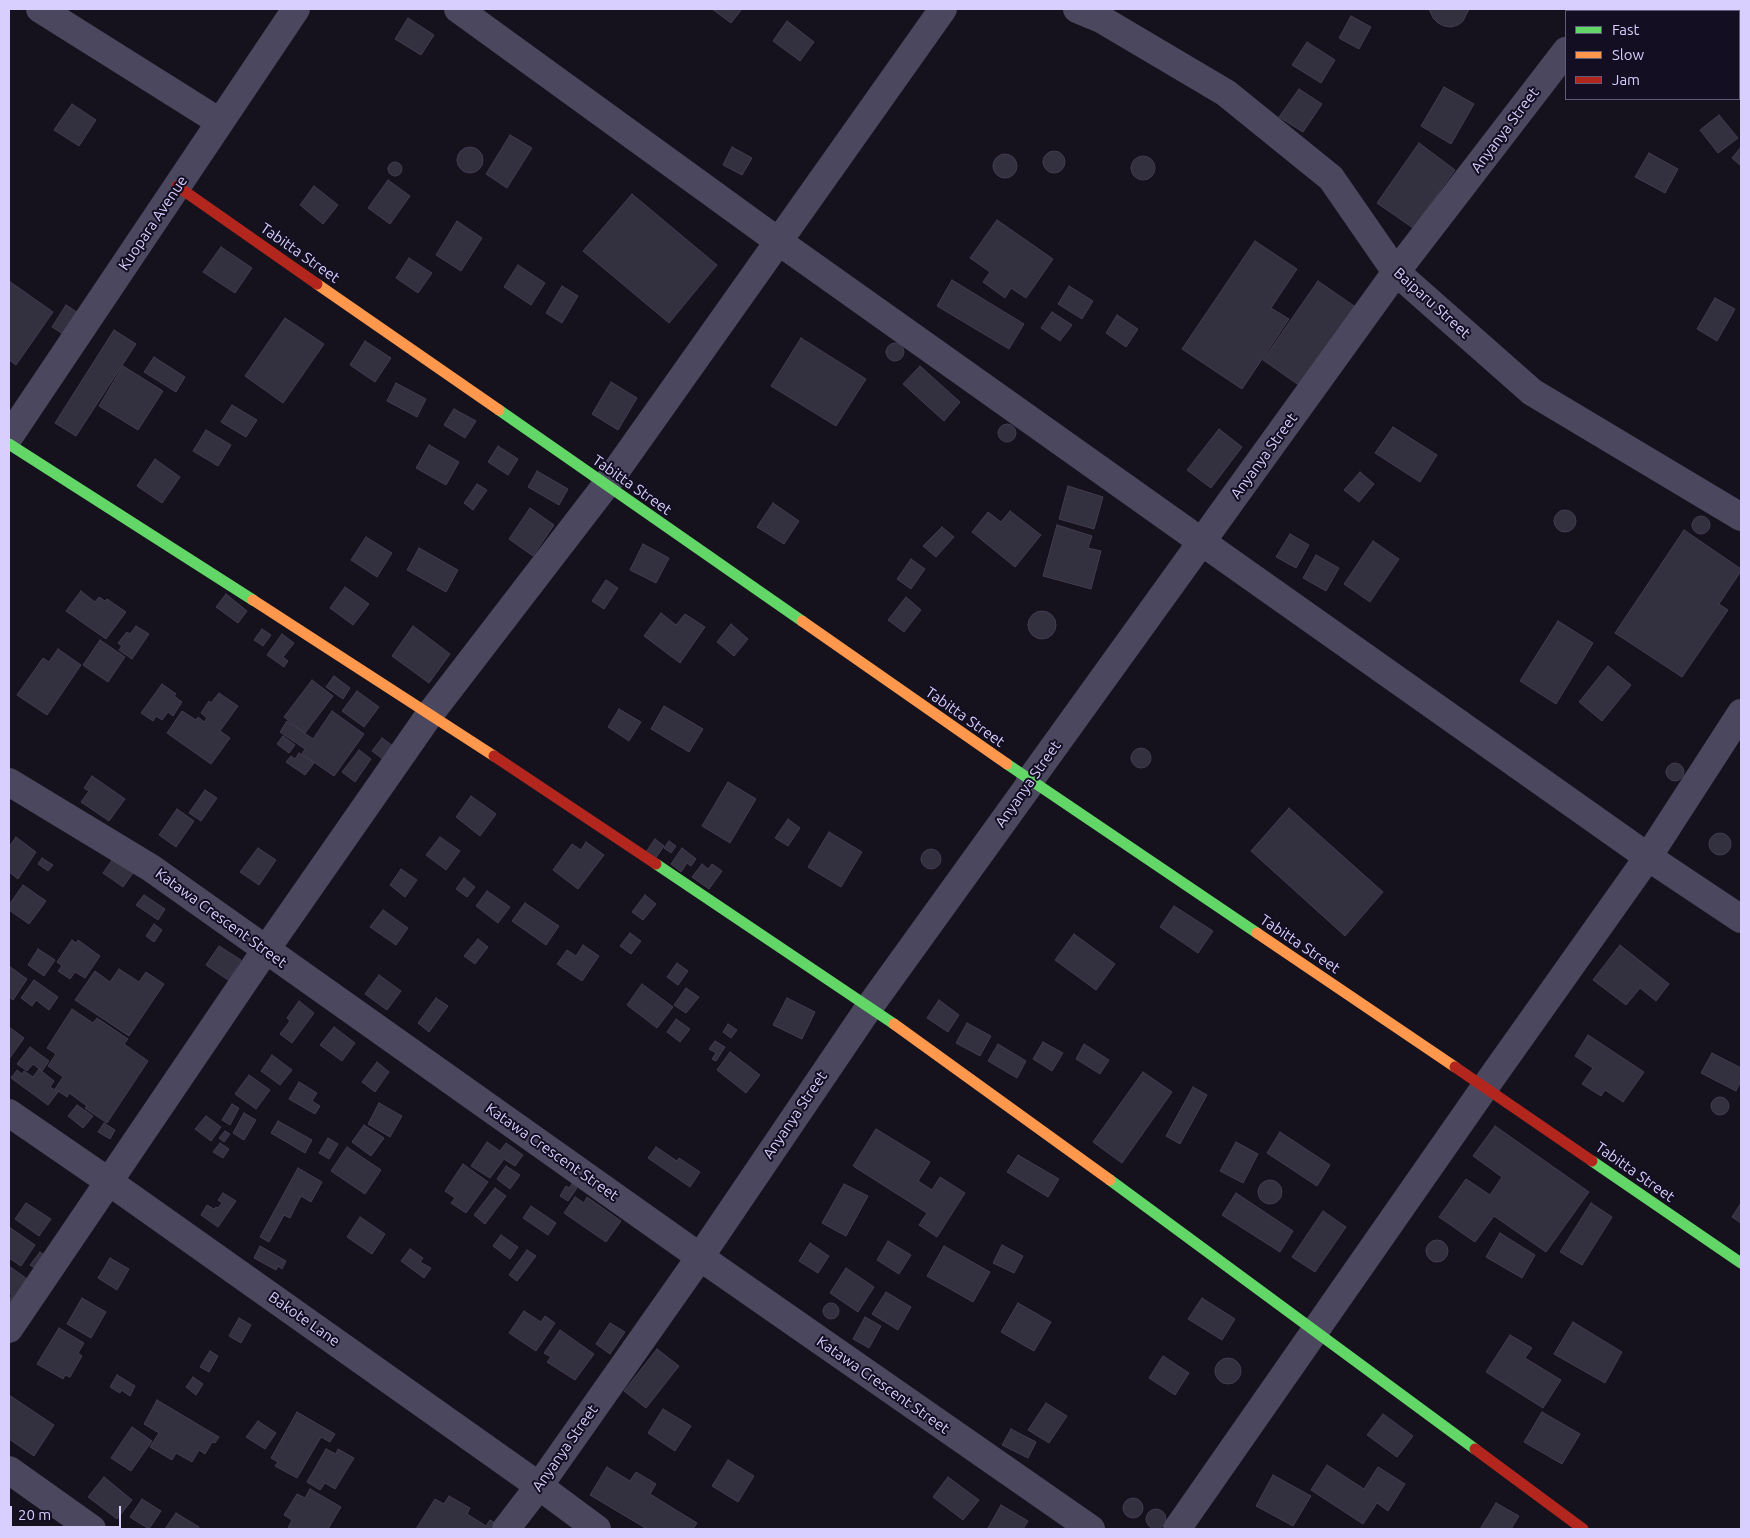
<!DOCTYPE html>
<style>
body{margin:0}
#map{position:relative;width:1750px;height:1538px;overflow:hidden;background:#15121d;font-family:Ubuntu,sans-serif}
canvas{display:block}
.frame{position:absolute;inset:0;border:10px solid #d9cffe;pointer-events:none}
.legend{position:absolute;left:1565px;top:10px;width:175px;height:90px;box-sizing:border-box;background:#130e22;border:1px solid #625b7a;margin:0;padding:6px 9px;list-style:none;font-size:15px;color:#d9cffe}
.legend li{display:flex;align-items:center;gap:10px;height:25px}
.legend b{width:25px;border:1px solid #625b7a}
.scale{position:absolute;left:10px;top:1506px;width:111px;height:22px;box-sizing:border-box;border:2px solid #d9cffe;border-top:0;padding-left:6px;font-size:15px;line-height:18px;white-space:nowrap;color:#d9cffe;-webkit-text-stroke:4px #130e22;paint-order:stroke}
</style>
<div id="map">
<canvas width="1750" height="1538"></canvas>
<div class="frame"></div>
<ul class="legend">
<li><b style="height:6px;background:#63d668"></b>Fast</li>
<li><b style="height:6px;background:#ff974d"></b>Slow</li>
<li><b style="height:6px;background:#b3261e"></b>Jam</li>
</ul>
<div class="scale">20 m</div>
</div>
<script>
const c = document.querySelector('canvas').getContext('2d');
c.lineJoin = 'round';
function fillPath(path, color) { c.fillStyle = color; c.fill(path, 'evenodd'); }
const shape = rows => new Path2D(rows.map(r => 'M' + r).join(''));
function strokePath(path, color, width, dash) { c.strokeStyle = color; c.lineWidth = width; c.lineCap = dash ? 'butt' : 'round'; c.setLineDash(dash || []); c.stroke(path); }
function drawText(font, color, halo, rows, align = 'center') {
  c.font = font + ' Ubuntu,sans-serif'; c.lineWidth = 4; c.setLineDash([]); c.textBaseline = 'middle'; c.strokeStyle = halo; c.fillStyle = color; for (const [text, x, y, turn = 0] of rows) {
    c.save(); c.translate(x, y); c.rotate((+turn || 0) * Math.PI / 180); c.textAlign = isNaN(turn) ? turn : align; if (halo) c.strokeText(text, 0, 0); c.fillText(text, 0, 0); c.restore();
  }
}
const building = shape([
 [712,9,742,9,731,23,712,9],
 [1429,9,1469,9,1463,21,1458,25,1451,27,1444,26,1438,23,1433,18,1429,9],
 [1351,16,1371,27,1359,49,1339,38,1351,16],
 [408,18,434,35,421,55,395,39,408,18],
 [787,21,814,42,800,61,773,41,787,21],
 [1307,42,1335,60,1321,83,1292,65,1307,42],
 [1444,87,1474,104,1451,144,1421,126,1444,87],
 [1299,89,1322,104,1303,132,1279,117,1299,89],
 [72,104,96,120,79,146,54,130,72,104],
 [1719,115,1738,138,1718,153,1700,130,1719,115],
 [510,135,532,148,507,188,486,174,510,135],
 [1419,143,1455,170,1413,228,1377,203,1419,143],
 [732,147,752,158,742,175,723,165,732,147],
 [1741,147,1741,166,1732,158,1741,147],
 '457 160a13 13 0 1 1 26 0a13 13 0 1 1-26 0Z',
 '1043 162a11 11 0 1 1 22 0a11 11 0 1 1-22 0Z',
 [1649,153,1678,169,1665,193,1635,177,1649,153],
 '993 166a12 12 0 1 1 24 0a12 12 0 1 1-24 0Z',
 '1131 168a12 12 0 1 1 24 0a12 12 0 1 1-24 0Z',
 '388 169a7 7 0 1 1 14 0a7 7 0 1 1-14 0Z',
 [388,180,410,196,390,224,368,208,388,180],
 [314,186,338,205,323,224,300,205,314,186],
 [632,194,717,265,669,323,583,251,632,194],
 [997,220,1053,259,1026,298,1011,288,1005,298,983,282,990,272,970,258,997,220],
 [457,221,482,238,461,271,436,255,457,221],
 [1255,241,1297,269,1271,308,1289,319,1242,389,1182,349,1255,241],
 [221,247,252,268,235,293,203,272,221,247],
 [409,258,432,273,418,293,396,278,409,258],
 [518,265,545,283,531,305,504,287,518,265],
 [952,280,1024,324,1009,349,937,306,952,280],
 [9,281,53,312,16,365,9,360,9,281],
 [1318,281,1357,308,1303,388,1263,360,1318,281],
 [562,286,578,296,562,323,546,313,562,286],
 [1069,286,1093,301,1082,319,1058,304,1069,286],
 [1715,298,1735,309,1717,341,1697,329,1715,298],
 [66,305,80,314,66,336,52,327,66,305],
 [1052,312,1072,325,1060,341,1041,328,1052,312],
 [1117,315,1138,329,1126,347,1106,333,1117,315],
 [285,318,324,344,283,403,245,376,285,318],
 [114,330,136,344,76,436,55,423,114,330],
 [801,338,866,379,836,426,771,386,801,338],
 [365,341,391,358,375,382,350,365,365,341],
 '886 352a9 9 0 1 1 18 0a9 9 0 1 1-18 0Z',
 [154,357,185,377,176,392,144,372,154,357],
 [123,366,163,391,138,430,99,406,123,366],
 [920,366,960,402,944,421,903,384,920,366],
 [611,382,637,398,618,430,592,414,611,382],
 [396,383,426,399,417,417,387,401,396,383],
 [232,405,257,420,246,437,221,422,232,405],
 [454,409,476,421,465,438,444,425,454,409],
 '998 433a9 9 0 1 1 18 0a9 9 0 1 1-18 0Z',
 [1393,427,1437,455,1420,482,1375,453,1393,427],
 [1219,429,1242,447,1211,488,1187,470,1219,429],
 [206,430,231,445,218,466,193,451,206,430],
 [429,445,459,462,446,485,416,468,429,445],
 [498,446,518,459,508,475,488,462,498,446],
 [155,459,180,477,162,503,137,486,155,459],
 [537,471,568,489,559,505,528,487,537,471],
 [1360,472,1374,484,1359,502,1344,490,1360,472],
 [477,484,487,490,473,510,464,503,477,484],
 [1068,486,1103,497,1094,529,1059,519,1068,486],
 [773,503,799,521,784,544,757,527,773,503],
 [530,508,554,525,533,556,509,539,530,508],
 '1554 521a11 11 0 1 1 22 0a11 11 0 1 1-22 0Z',
 [1010,511,1041,535,1015,567,972,532,988,512,1001,522,1010,511],
 '1692 525a9 9 0 1 1 18 0a9 9 0 1 1-18 0Z',
 [1057,525,1092,536,1088,548,1101,551,1091,589,1043,576,1057,525],
 [942,527,954,537,936,557,923,546,942,527],
 [1684,530,1741,569,1741,571,1719,604,1728,610,1682,677,1615,633,1684,530],
 [1290,534,1309,545,1296,568,1276,557,1290,534],
 [366,537,392,553,377,577,351,560,366,537],
 [1373,541,1399,559,1370,602,1344,584,1373,541],
 [643,544,669,558,656,583,630,570,643,544],
 [419,548,458,570,446,592,407,570,419,548],
 [1316,555,1339,568,1326,591,1303,578,1316,555],
 [911,559,925,569,911,589,897,579,911,559],
 [606,580,618,588,604,609,592,601,606,580],
 [345,587,369,604,353,625,330,608,345,587],
 [81,591,95,602,99,597,105,601,107,599,126,612,106,639,66,611,81,591],
 [226,594,247,611,238,623,216,607,226,594],
 [906,597,921,610,904,632,888,620,906,597],
 '1028 625a14 14 0 1 1 28 0a14 14 0 1 1-28 0Z',
 [661,613,676,625,685,614,705,627,680,663,644,636,661,613],
 [1558,621,1593,643,1556,704,1520,681,1558,621],
 [731,624,748,639,734,656,717,642,731,624],
 [136,626,149,634,132,659,119,650,122,646,118,643,127,632,130,634,136,626],
 [413,626,450,654,429,683,392,656,413,626],
 [262,629,271,635,263,646,254,640,262,629],
 [282,634,294,643,283,657,288,661,284,667,267,655,282,634],
 [100,640,125,657,108,682,83,665,100,640],
 [58,649,81,665,47,715,17,695,43,658,49,662,58,649],
 [1608,666,1631,685,1602,721,1579,702,1608,666],
 [334,676,350,688,343,699,326,687,334,676],
 [312,680,333,696,305,733,284,717,312,680],
 [162,684,176,694,174,696,182,702,173,716,168,712,162,720,156,716,153,721,141,713,162,684],
 [357,691,379,707,364,727,342,711,357,691],
 [219,693,238,706,220,731,230,738,211,764,167,733,182,711,196,720,198,717,204,722,207,718,201,713,209,701,211,703,219,693],
 [664,706,703,729,689,752,651,729,664,706],
 [619,709,641,722,629,741,608,727,619,709],
 [332,711,364,734,334,776,302,754,305,749,280,732,287,721,313,739,332,711],
 [283,736,295,745,289,753,277,744,283,736],
 [382,738,393,746,384,760,372,751,382,738],
 '1131 758a10 10 0 1 1 20 0a10 10 0 1 1-20 0Z',
 [359,750,371,759,355,782,342,772,359,750],
 [299,753,314,763,305,775,286,762,291,756,295,759,299,753],
 '1666 772a9 9 0 1 1 18 0a9 9 0 1 1-18 0Z',
 [92,776,125,799,109,821,81,802,89,791,84,788,92,776],
 [728,782,756,799,730,843,702,826,728,782],
 [205,790,217,798,201,821,189,813,205,790],
 [471,796,496,814,480,836,456,817,471,796],
 [1289,808,1383,892,1345,936,1251,851,1289,808],
 [177,809,194,821,176,847,159,835,177,809],
 [788,819,800,828,788,846,775,838,788,819],
 [829,832,862,852,841,887,808,867,829,832],
 '1709 844a11 11 0 1 1 22 0a11 11 0 1 1-22 0Z',
 [16,837,36,852,18,879,9,872,9,847,16,837],
 [440,837,460,851,446,870,426,855,440,837],
 [655,839,664,846,655,859,646,852,655,839],
 [669,841,676,846,671,853,664,848,669,841],
 [586,842,604,855,578,889,553,870,572,844,581,850,586,842],
 [258,848,276,860,259,885,240,872,258,848],
 [682,848,696,859,691,866,687,863,681,872,671,864,682,848],
 '921 859a10 10 0 1 1 20 0a10 10 0 1 1-20 0Z',
 [115,856,135,870,123,887,103,873,115,856],
 [42,858,53,865,48,871,38,864,42,858],
 [702,864,708,869,712,864,722,871,709,889,692,877,702,864],
 [401,869,417,880,405,897,390,885,401,869],
 [464,878,475,887,467,897,456,889,464,878],
 [23,885,46,901,29,924,9,910,9,905,23,885],
 [487,891,510,907,498,923,476,906,487,891],
 [144,895,165,909,158,920,136,905,144,895],
 [645,895,656,904,643,920,632,912,645,895],
 [525,903,559,926,546,945,512,921,525,903],
 [1174,906,1213,931,1198,953,1160,927,1174,906],
 [383,910,408,928,396,945,370,927,383,910],
 [154,924,162,930,154,942,146,936,154,924],
 [630,933,641,941,631,954,620,946,630,933],
 [1074,934,1115,964,1096,990,1055,960,1074,934],
 [478,939,488,947,475,964,464,956,478,939],
 [72,940,76,943,78,940,100,956,85,978,75,972,70,979,58,971,62,966,57,962,72,940],
 [583,945,599,956,582,981,557,964,567,950,576,956,583,945],
 [1620,945,1669,984,1656,1001,1640,988,1626,1005,1593,980,1620,945],
 [219,946,241,960,228,980,206,965,219,946],
 [38,949,55,960,44,976,28,965,38,949],
 [677,963,688,971,678,985,667,977,677,963],
 [9,966,27,979,13,1000,9,997,9,966],
 [119,969,139,982,146,972,164,984,129,1036,75,1000,95,971,110,982,119,969],
 [379,975,401,991,387,1010,365,994,379,975],
 [34,980,58,997,49,1010,36,1000,32,1006,21,998,34,980],
 [642,984,673,1007,657,1028,627,1005,642,984],
 [686,988,699,997,686,1013,674,1005,686,988],
 [436,998,448,1006,429,1032,418,1023,436,998],
 [787,998,815,1012,802,1039,773,1025,787,998],
 [939,1000,959,1015,948,1032,927,1018,939,1000],
 [299,1001,314,1013,292,1043,280,1034,290,1021,287,1018,299,1001],
 [72,1009,93,1023,97,1018,128,1039,124,1044,148,1061,107,1123,85,1108,87,1106,69,1093,67,1097,55,1089,63,1077,48,1066,56,1054,47,1048,72,1009],
 [676,1019,690,1029,680,1042,667,1032,676,1019],
 [967,1023,991,1036,980,1056,956,1043,967,1023],
 [728,1024,737,1030,731,1038,723,1032,728,1024],
 [9,1027,24,1038,9,1059,9,1027],
 [334,1027,355,1043,342,1061,320,1045,334,1027],
 [1588,1035,1644,1072,1623,1102,1605,1090,1601,1096,1582,1084,1593,1068,1575,1056,1588,1035],
 [715,1041,725,1047,716,1061,712,1059,716,1053,709,1049,715,1041],
 [1043,1042,1063,1053,1052,1071,1033,1059,1043,1042],
 [998,1044,1026,1061,1017,1078,988,1061,998,1044],
 [1084,1044,1109,1060,1100,1074,1076,1059,1084,1044],
 [30,1047,49,1061,42,1071,33,1064,27,1071,17,1064,30,1047],
 [730,1052,760,1075,746,1093,717,1070,730,1052],
 [1712,1053,1741,1068,1741,1081,1736,1091,1701,1073,1712,1053],
 [272,1055,292,1070,280,1085,261,1071,272,1055],
 [377,1062,389,1072,375,1092,362,1082,377,1062],
 [39,1069,54,1081,50,1087,58,1092,48,1105,11,1078,17,1070,22,1074,24,1071,33,1077,39,1069],
 [1143,1072,1172,1092,1122,1163,1093,1142,1143,1072],
 [249,1075,270,1090,256,1109,235,1094,249,1075],
 [299,1082,317,1093,312,1101,320,1106,315,1114,289,1099,299,1082],
 [1193,1087,1207,1095,1180,1144,1166,1136,1193,1087],
 '1711 1106a9 9 0 1 1 18 0a9 9 0 1 1-18 0Z',
 [379,1103,402,1116,390,1137,368,1124,379,1103],
 [232,1104,239,1108,230,1125,222,1120,232,1104],
 [77,1105,93,1116,83,1128,68,1116,77,1105],
 [244,1113,256,1120,244,1140,233,1133,244,1113],
 [206,1116,221,1127,211,1141,195,1129,206,1116],
 [278,1121,312,1140,305,1153,271,1133,278,1121],
 [104,1123,115,1130,110,1139,98,1132,104,1123],
 [364,1125,384,1138,371,1156,352,1142,364,1125],
 [1495,1126,1589,1192,1546,1252,1494,1216,1475,1242,1439,1217,1466,1179,1490,1195,1502,1177,1473,1156,1495,1126],
 [876,1129,930,1162,918,1181,932,1190,940,1177,965,1193,937,1237,919,1225,927,1213,853,1166,876,1129],
 [225,1131,230,1134,224,1142,219,1138,225,1131],
 [1280,1132,1330,1165,1317,1186,1267,1153,1280,1132],
 [328,1138,338,1144,329,1159,319,1153,328,1138],
 [487,1142,500,1151,506,1143,523,1155,515,1166,504,1159,490,1178,471,1166,487,1142],
 [1236,1142,1258,1154,1243,1183,1220,1171,1236,1142],
 [220,1143,229,1149,223,1158,213,1152,220,1143],
 [347,1147,381,1170,365,1194,331,1171,347,1147],
 [656,1147,677,1161,679,1158,700,1172,690,1187,648,1158,656,1147],
 [1018,1155,1059,1179,1048,1197,1007,1172,1018,1155],
 [463,1164,488,1182,466,1213,451,1203,455,1198,445,1191,463,1164],
 [506,1166,520,1175,510,1189,497,1179,506,1166],
 [298,1168,322,1182,311,1202,301,1196,290,1218,284,1215,269,1242,260,1237,298,1168],
 '1258 1192a12 12 0 1 1 24 0a12 12 0 1 1-24 0Z',
 [572,1184,577,1188,568,1201,560,1196,566,1186,569,1188,572,1184],
 [844,1184,868,1196,846,1236,822,1223,844,1184],
 [495,1188,506,1196,485,1224,474,1215,495,1188],
 [223,1193,236,1201,218,1227,201,1215,207,1205,214,1209,216,1207,218,1208,222,1203,218,1200,223,1193],
 [1236,1193,1293,1231,1280,1252,1222,1215,1236,1193],
 [575,1197,584,1203,587,1197,621,1221,606,1242,564,1213,575,1197],
 [26,1203,51,1219,39,1236,15,1219,26,1203],
 [1591,1203,1612,1217,1582,1265,1560,1252,1591,1203],
 [1741,1203,1741,1223,1732,1217,1741,1203],
 [531,1206,556,1223,548,1235,523,1218,531,1206],
 [1323,1211,1346,1227,1315,1272,1292,1257,1323,1211],
 [360,1217,385,1234,372,1254,347,1237,360,1217],
 [9,1227,35,1245,21,1266,9,1258,9,1227],
 [1500,1233,1535,1255,1522,1278,1486,1257,1500,1233],
 [501,1235,518,1247,510,1259,493,1246,501,1235],
 '1426 1251a11 11 0 1 1 22 0a11 11 0 1 1-22 0Z',
 [888,1241,911,1255,899,1274,877,1260,888,1241],
 [810,1243,829,1256,818,1273,799,1261,810,1243],
 [1002,1245,1023,1256,1014,1273,993,1263,1002,1245],
 [260,1246,286,1261,282,1269,278,1266,276,1270,254,1258,260,1246],
 [944,1246,990,1272,973,1302,927,1276,944,1246],
 [410,1249,423,1258,420,1262,431,1268,424,1278,401,1261,410,1249],
 [527,1250,536,1256,517,1281,509,1275,527,1250],
 [40,1252,50,1259,42,1273,30,1265,40,1252],
 [110,1258,129,1269,117,1290,98,1278,110,1258],
 [9,1266,34,1284,9,1321,9,1301,12,1295,9,1293,9,1266],
 [846,1268,874,1287,858,1312,830,1293,846,1268],
 [886,1292,911,1307,898,1330,872,1314,886,1292],
 [82,1298,106,1312,91,1338,67,1324,82,1298],
 [1202,1298,1235,1319,1222,1340,1188,1319,1202,1298],
 [1018,1303,1051,1322,1034,1351,1001,1332,1018,1303],
 '823 1311a8 8 0 1 1 16 0a8 8 0 1 1-16 0Z',
 [524,1311,541,1322,545,1316,555,1323,536,1351,509,1333,524,1311],
 [865,1317,881,1326,869,1348,853,1339,865,1317],
 [239,1318,251,1325,241,1343,229,1336,239,1318],
 [1573,1322,1622,1352,1605,1383,1554,1354,1573,1322],
 [610,1323,625,1332,610,1354,596,1344,610,1323],
 [59,1328,84,1343,78,1353,82,1356,70,1377,65,1375,63,1379,37,1364,59,1328],
 [560,1330,594,1354,575,1380,547,1362,551,1357,544,1353,560,1330],
 [1510,1335,1532,1348,1525,1358,1561,1380,1543,1408,1486,1372,1510,1335],
 [657,1349,679,1366,646,1408,624,1391,657,1349],
 [210,1351,218,1356,209,1372,200,1367,210,1351],
 [1163,1356,1189,1373,1175,1395,1149,1378,1163,1356],
 '1215 1371a13 13 0 1 1 26 0a13 13 0 1 1-26 0Z',
 [117,1375,135,1386,130,1396,121,1390,120,1393,110,1387,117,1375],
 [193,1377,203,1384,196,1395,186,1387,193,1377],
 [9,1395,54,1425,34,1456,9,1439,9,1395],
 [157,1400,219,1437,215,1443,212,1442,205,1454,199,1450,192,1462,176,1453,172,1460,150,1447,159,1433,144,1424,157,1400],
 [1046,1403,1067,1416,1049,1443,1028,1430,1046,1403],
 [663,1409,691,1426,675,1451,648,1433,663,1409],
 [297,1412,335,1434,330,1442,321,1437,297,1478,275,1466,278,1462,271,1458,297,1412],
 [1542,1412,1580,1434,1562,1464,1524,1442,1542,1412],
 [1383,1414,1413,1436,1397,1457,1367,1435,1383,1414],
 [258,1421,276,1433,265,1449,246,1437,258,1421],
 [132,1427,152,1441,131,1471,111,1458,132,1427],
 [1011,1429,1036,1442,1028,1458,1002,1445,1011,1429],
 [326,1449,336,1454,338,1449,354,1458,335,1489,325,1483,320,1490,307,1482,326,1449],
 [728,1460,754,1476,738,1502,712,1486,728,1460],
 [1327,1465,1364,1489,1378,1467,1405,1484,1388,1511,1377,1503,1363,1524,1311,1490,1327,1465],
 [607,1467,630,1481,636,1472,656,1484,650,1494,697,1523,693,1529,647,1529,590,1495,607,1467],
 [1273,1475,1311,1496,1293,1526,1256,1506,1273,1475],
 [104,1477,132,1500,117,1519,88,1497,104,1477],
 [948,1477,979,1500,963,1520,933,1497,948,1477],
 [310,1489,341,1507,328,1529,289,1529,288,1528,292,1520,284,1515,297,1494,305,1498,310,1489],
 [449,1496,470,1508,467,1514,486,1526,490,1520,504,1528,503,1529,416,1529,435,1499,444,1504,449,1496],
 '1123 1508a10 10 0 1 1 20 0a10 10 0 1 1-20 0Z',
 [142,1499,161,1511,149,1529,130,1517,142,1499],
 [1496,1503,1519,1516,1511,1529,1480,1529,1496,1503],
 [1001,1505,1028,1521,1023,1529,990,1529,988,1528,1001,1505],
 '1146 1519a10 10 0 1 1 20 0a10 10 0 1 1-20 0Z',
 [176,1513,199,1527,198,1529,165,1529,176,1513]
]);
const street = shape([
 [40,9,220,122],
 [458,9,778,241,1202,542,1648,857,1741,919],
 [1077,9,1101,19,1226,93,1331,178,1396,272,1532,392,1741,517],
 [1596,11,1598,9],
 [9,437,296,9],
 [9,782,151,868,700,1257,1091,1529],
 [9,1113,108,1181,539,1486,597,1529],
 [9,1329,265,951,430,714,606,485,943,9],
 [9,1470,92,1529],
 [506,1529,539,1486,700,1257,870,1006,1030,784,1030,780,1396,272,1566,51],
 [1177,1529,1485,1087,1648,857,1741,713]
]);
const fast = shape([
 [499,410,802,621],
 [9,444,253,600],
 [1007,764,1257,933],
 [656,864,894,1024],
 [1592,1161,1741,1263],
 [1110,1180,1475,1449]
]);
const slow = shape([
 [317,284,499,410],
 [253,600,494,756],
 [802,621,1007,764],
 [1257,933,1455,1067],
 [894,1024,1110,1180]
]);
const jam = shape([
 [177,186,317,284],
 [494,756,656,864],
 [1455,1067,1592,1161],
 [1475,1449,1583,1529]
]);
const streetNames = [
 ["Anyanya Street",1505,130,-53],
 ["Kuopara Avenue",153,223,-56],
 ["Tabitta Street",300,253,35],
 ["Baiparu Street",1432,303,42],
 ["Anyanya Street",1264,456,-54],
 ["Tabitta Street",632,485,35],
 ["Tabitta Street",965,717,35],
 ["Anyanya Street",1028,784,-55],
 ["Katawa Crescent Street",221,918,36],
 ["Tabitta Street",1300,944,34],
 ["Anyanya Street",795,1115,-56],
 ["Katawa Crescent Street",552,1152,35],
 ["Tabitta Street",1635,1172,35],
 ["Bakote Lane",304,1319,35],
 ["Katawa Crescent Street",883,1385,35],
 ["Anyanya Street",565,1448,-55]
];
fillPath(building, '#33303f');
strokePath(building, '#433c51', 1);
strokePath(street, '#4b475e', 28);
strokePath(fast, '#63d668', 11);
strokePath(slow, '#ff974d', 11);
strokePath(jam, '#b3261e', 11);
drawText('15px', '#d9cffe', '#130e22', streetNames);
</script>
